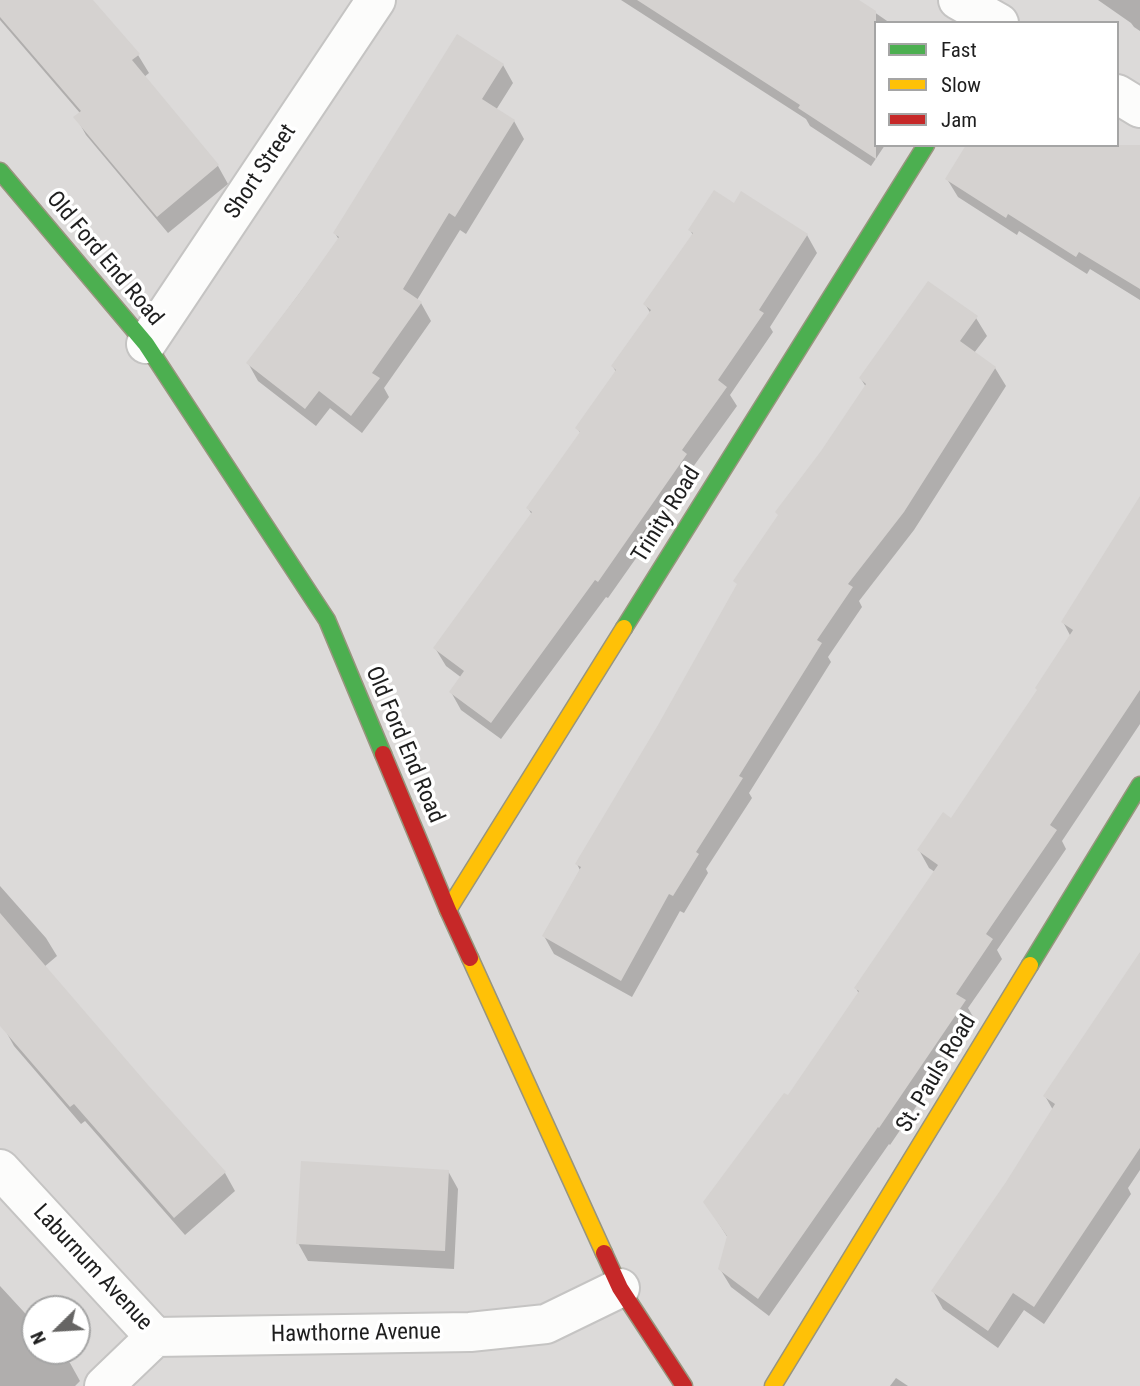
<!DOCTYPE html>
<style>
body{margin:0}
#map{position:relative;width:1140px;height:1386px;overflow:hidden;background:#edeae7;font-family:"Roboto Condensed",sans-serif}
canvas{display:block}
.legend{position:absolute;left:874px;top:21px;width:245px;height:126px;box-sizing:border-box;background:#fff;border:2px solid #a5a5a5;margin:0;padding:9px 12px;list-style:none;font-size:21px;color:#1e1e1e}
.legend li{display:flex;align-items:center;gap:14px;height:35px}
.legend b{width:35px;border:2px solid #a5a5a5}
.north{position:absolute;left:21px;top:1295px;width:70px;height:70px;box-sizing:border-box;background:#fff;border:2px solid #a5a5a5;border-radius:50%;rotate:246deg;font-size:19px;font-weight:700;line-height:28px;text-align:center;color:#1e1e1e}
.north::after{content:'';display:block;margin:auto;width:24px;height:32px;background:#666564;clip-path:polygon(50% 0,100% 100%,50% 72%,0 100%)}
</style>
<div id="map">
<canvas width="1140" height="1386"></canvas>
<ul class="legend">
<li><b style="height:9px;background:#4caf50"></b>Fast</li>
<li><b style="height:9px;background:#ffc107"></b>Slow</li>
<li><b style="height:9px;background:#c62828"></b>Jam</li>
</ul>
<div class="north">N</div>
</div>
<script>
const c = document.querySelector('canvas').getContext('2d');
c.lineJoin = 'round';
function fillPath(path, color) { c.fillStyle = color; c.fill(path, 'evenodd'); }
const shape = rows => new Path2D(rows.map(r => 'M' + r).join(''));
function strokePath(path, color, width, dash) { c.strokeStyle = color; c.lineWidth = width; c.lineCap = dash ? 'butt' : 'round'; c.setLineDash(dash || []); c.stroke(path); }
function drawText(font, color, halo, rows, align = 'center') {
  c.font = font + ' "Roboto Condensed",sans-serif'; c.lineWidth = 7; c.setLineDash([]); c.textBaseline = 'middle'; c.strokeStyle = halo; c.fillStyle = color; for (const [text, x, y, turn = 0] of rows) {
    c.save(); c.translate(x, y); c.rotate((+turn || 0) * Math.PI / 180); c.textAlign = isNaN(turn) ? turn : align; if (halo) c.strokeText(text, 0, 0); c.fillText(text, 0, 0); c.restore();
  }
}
const residential = shape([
 [0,0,1140,0,1140,1386,0,1386],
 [876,23,1117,23,1117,145,876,145],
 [35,1309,77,1309,77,1351,35,1351]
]);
const shadow = shape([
 [0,0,90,0,138,55,149,73,144,77,218,166,228,184,168,233,86,135,76,117,80,113,0,20],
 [621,0,853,0,864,5,890,23,876,23,876,145,885,145,871,166,810,126,806,119],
 [1098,0,1140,0,1140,31,1134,27,1131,23],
 [503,65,513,83,496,110,514,121,524,139,466,234,460,230,417,300,421,303,431,321,384,388,389,397,362,433,330,408,316,426,258,381,248,363,339,240,335,233],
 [1140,174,1140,300,1090,269,1087,274,1019,231,1017,235,958,197,947,179],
 [735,206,807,235,817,253,770,327,773,332,730,395,737,406,693,467,696,473,608,598,606,597,501,739,461,710,451,692,462,678,446,666,435,648,532,515,528,508,581,434,577,428,617,373,613,367,651,314,645,304,693,235,690,230],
 [976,318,987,336,974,353,995,368,1006,386,914,530,859,601,862,607,828,657,831,662,749,793,752,798,706,869,708,873,684,913,680,911,632,997,554,954,544,936,580,870,577,864,822,452,866,387,861,379],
 [1140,501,1140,724,1062,841,1066,849,997,950,1002,959,968,1008,975,1020,890,1145,889,1144,769,1316,731,1287,720,1269,728,1238,705,1202,788,1098,859,994,856,988,935,872,929,868,919,850,952,820,1038,691,1071,637,1063,622],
 [0,886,46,938,57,956,44,967,146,1086,225,1173,235,1191,185,1235,85,1121,81,1124,14,1046,4,1028,0,1006],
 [1140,955,1140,1170,1128,1188,1131,1194,1044,1324,1024,1310,998,1348,943,1309,933,1291,1008,1183,1053,1110,1045,1096],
 [448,1171,458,1189,454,1269,308,1261,298,1243],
 [0,1286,35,1324,35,1351,59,1351,70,1363,80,1381,75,1386,0,1386],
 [896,1378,908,1386,890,1386]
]);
const building = shape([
 [0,0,93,0,140,54,132,60,219,165,157,217,73,117,81,111,0,17],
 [637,0,859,0,876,11,876,159,798,108,800,105],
 [457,34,504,64,482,99,515,120,455,217,449,213,403,289,422,302,372,373,380,378,351,416,319,391,305,409,246,363,298,295,339,237,333,233],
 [966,145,1140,145,1140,289,1079,252,1076,257,1008,214,1006,218,945,179],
 [714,190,734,203,741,191,808,234,759,310,764,313,718,380,727,387,682,450,687,454,598,582,595,580,491,723,449,692,464,671,433,648,532,512,526,508,580,432,575,428,616,370,611,366,651,310,643,304,693,233,688,230],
 [928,281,978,316,960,341,996,367,904,512,848,584,853,587,817,640,822,643,739,776,743,778,696,852,699,854,673,896,669,894,621,981,542,936,581,867,575,864,658,725,737,584,733,581,778,515,775,512,821,451,866,384,859,378],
 [1140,496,1140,690,1050,825,1057,830,986,934,993,939,956,994,966,1000,879,1128,878,1127,758,1299,718,1269,727,1236,703,1202,784,1093,788,1095,859,991,854,988,938,865,917,850,943,812,951,818,1037,690,1035,688,1073,630,1061,622],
 [0,913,148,1085,226,1172,174,1218,74,1104,70,1107,0,1026],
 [1140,952,1140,1148,1034,1307,1013,1293,988,1331,931,1291,1006,1182,1055,1104,1043,1096],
 [301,1161,449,1170,445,1251,296,1244]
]);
const street = shape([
 [958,0,999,23],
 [1117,94,1140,108],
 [146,344,376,0],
 [0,1169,155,1337],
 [104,1386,155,1337,470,1332,546,1324,620,1288]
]);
const fast = shape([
 [0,171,146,344,327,620,383,754],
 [624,628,926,145],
 [1030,965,1140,785]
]);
const slow = shape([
 [448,910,624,628],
 [470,958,604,1253],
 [773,1386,1030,965]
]);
const jam = shape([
 [383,754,448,910,470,958],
 [604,1253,620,1288,684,1386]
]);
const streetNames = [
 ["Short Street",261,172,-56],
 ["Old Ford End Road",104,259,50],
 ["Trinity Road",667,515,-58],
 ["Old Ford End Road",404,745,67],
 ["St. Pauls Road",937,1074,-59],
 ["Laburnum Avenue",92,1268,47],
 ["Hawthorne Avenue",356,1334,-1]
];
fillPath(residential, '#dcdad9');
fillPath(shadow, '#0003');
fillPath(building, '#d5d2d0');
strokePath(street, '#c5c4c3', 42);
strokePath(fast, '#98957e', 19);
strokePath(slow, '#98957e', 19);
strokePath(jam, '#98957e', 19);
strokePath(street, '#fcfcfb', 38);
strokePath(fast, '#4caf50', 16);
strokePath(slow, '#ffc107', 16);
strokePath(jam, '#c62828', 16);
drawText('23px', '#1e1e1e', '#fff', streetNames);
</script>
